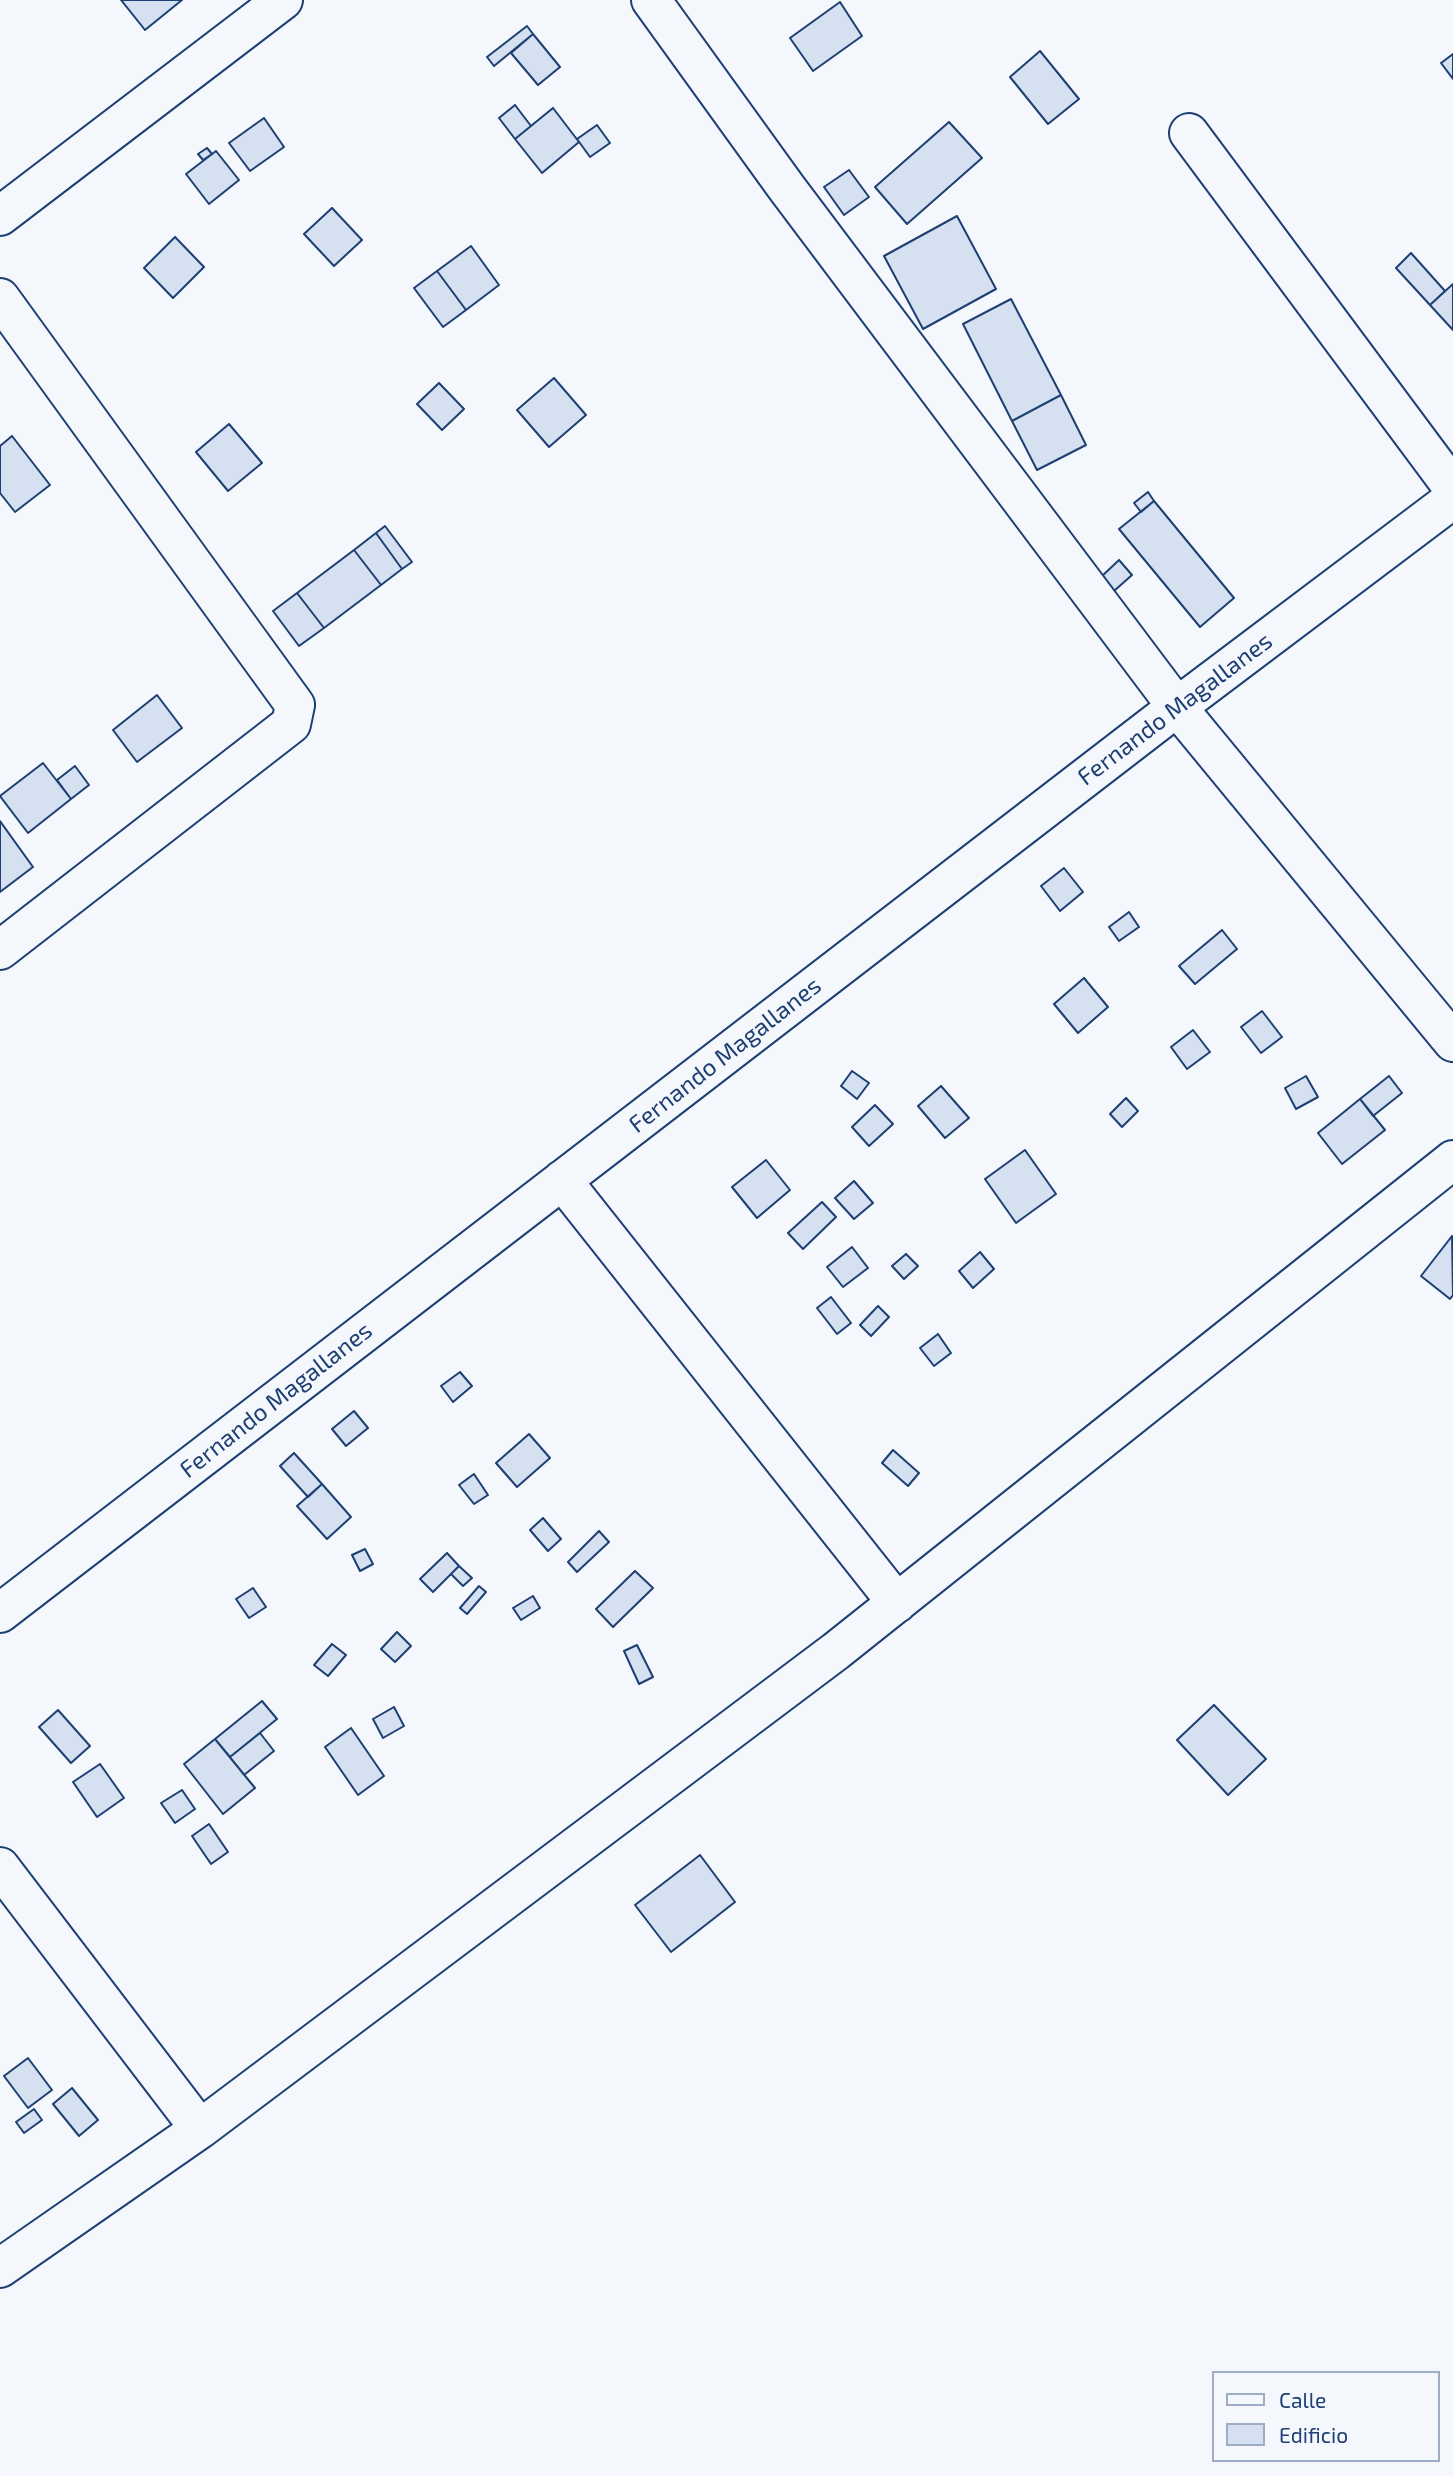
<!DOCTYPE html>
<style>
body{margin:0}
#map{position:relative;width:1453px;height:2476px;overflow:hidden;background:#f4f7fb;font-family:"Exo 2",sans-serif}
canvas{display:block}
.legend{position:absolute;left:1212px;top:2371px;width:228px;height:91px;box-sizing:border-box;background:#f4f7fb;border:2px solid #9eadc5;margin:0;padding:9px 12px;list-style:none;font-size:21px;color:#1d3f73}
.legend li{display:flex;align-items:center;gap:14px;height:35px}
.legend b{width:35px;border:2px solid #9eadc5}
</style>
<div id="map">
<canvas width="1453" height="2476"></canvas>
<ul class="legend">
<li><b style="height:9px;background:#f4f7fb"></b>Calle</li>
<li><b style="height:19px;background:#d5e0f0"></b>Edificio</li>
</ul>
</div>
<script>
const c = document.querySelector('canvas').getContext('2d');
c.lineJoin = 'round';
function fillPath(path, color) { c.fillStyle = color; c.fill(path, 'evenodd'); }
const shape = rows => new Path2D(rows.map(r => 'M' + r).join(''));
function strokePath(path, color, width, dash) { c.strokeStyle = color; c.lineWidth = width; c.lineCap = dash ? 'butt' : 'round'; c.setLineDash(dash || []); c.stroke(path); }
function drawText(font, color, halo, rows, align = 'center') {
  c.font = font + ' "Exo 2",sans-serif'; c.lineWidth = 5; c.setLineDash([]); c.textBaseline = 'middle'; c.strokeStyle = halo; c.fillStyle = color; for (const [text, x, y, turn = 0] of rows) {
    c.save(); c.translate(x, y); c.rotate((+turn || 0) * Math.PI / 180); c.textAlign = isNaN(turn) ? turn : align; if (halo) c.strokeText(text, 0, 0); c.fillText(text, 0, 0); c.restore();
  }
}
const building = shape([
 [121,0,182,0,145,30,121,0],
 [840,2,862,36,813,71,790,38,840,2],
 [527,26,533,34,494,66,487,57,527,26],
 [533,34,560,67,538,85,511,53,533,34],
 [1040,51,1079,99,1048,124,1010,77,1040,51],
 [1453,54,1453,79,1441,63,1453,54],
 [515,105,531,126,515,139,499,118,515,105],
 [553,108,579,142,542,173,515,139,553,108],
 [264,118,284,147,250,171,229,143,264,118],
 [949,122,982,158,907,224,875,187,949,122],
 [597,125,610,143,590,157,577,139,597,125],
 [207,148,212,154,203,160,198,154,207,148],
 [216,151,239,180,209,204,186,174,216,151],
 [849,170,869,197,844,215,824,187,849,170],
 [332,208,362,240,334,266,304,234,332,208],
 [957,216,996,289,923,329,884,256,957,216],
 [175,237,204,267,173,298,144,268,175,237],
 [471,246,499,285,466,310,437,271,471,246],
 [1411,253,1445,291,1430,305,1396,268,1411,253],
 [437,271,466,310,443,327,414,288,437,271],
 [1453,284,1453,330,1430,305,1453,284],
 [1011,299,1061,395,1012,421,963,324,1011,299],
 [554,378,586,415,549,447,517,410,554,378],
 [439,383,464,409,442,430,417,404,439,383],
 [1061,395,1086,445,1037,470,1012,421,1061,395],
 [229,424,262,463,228,491,196,452,229,424],
 [12,436,50,485,15,512,0,493,0,446,12,436],
 [1148,492,1154,501,1141,512,1134,503,1148,492],
 [1154,501,1234,598,1200,627,1119,529,1154,501],
 [385,526,412,562,402,569,376,533,385,526],
 [376,533,402,569,381,585,354,550,376,533],
 [354,550,381,585,324,628,297,593,354,550],
 [1119,560,1132,575,1114,591,1101,577,1119,560],
 [297,593,324,628,299,646,273,611,297,593],
 [157,695,182,728,137,762,113,730,157,695],
 [43,763,71,799,28,833,0,796,43,763],
 [75,766,89,785,71,799,57,780,75,766],
 [0,821,33,867,0,892,0,821],
 [1064,868,1083,892,1060,911,1041,886,1064,868],
 [1129,912,1139,927,1119,941,1109,927,1129,912],
 [1222,930,1237,949,1195,984,1179,966,1222,930],
 [1084,978,1108,1007,1078,1033,1054,1004,1084,978],
 [1262,1011,1282,1037,1261,1053,1241,1027,1262,1011],
 [1193,1030,1210,1052,1187,1069,1171,1047,1193,1030],
 [852,1071,869,1083,857,1099,841,1086,852,1071],
 [1306,1076,1318,1097,1296,1109,1285,1088,1306,1076],
 [1389,1076,1402,1093,1373,1116,1360,1099,1389,1076],
 [941,1086,969,1118,945,1138,918,1106,941,1086],
 [1126,1098,1138,1111,1122,1127,1110,1114,1126,1098],
 [1360,1099,1385,1130,1342,1164,1318,1133,1360,1099],
 [875,1105,893,1124,869,1146,852,1127,875,1105],
 [1025,1150,1056,1194,1016,1223,985,1179,1025,1150],
 [766,1160,790,1190,757,1218,732,1187,766,1160],
 [854,1181,873,1203,854,1219,835,1198,854,1181],
 [822,1202,836,1217,803,1249,788,1233,822,1202],
 [1452,1236,1453,1295,1450,1299,1421,1276,1452,1236],
 [852,1247,868,1268,843,1287,827,1267,852,1247],
 [980,1252,994,1269,973,1288,959,1271,980,1252],
 [906,1254,918,1266,904,1279,892,1266,906,1254],
 [831,1297,851,1323,837,1334,817,1308,831,1297],
 [878,1306,889,1317,871,1336,860,1325,878,1306],
 [938,1334,951,1353,934,1366,920,1348,938,1334],
 [460,1372,472,1386,453,1402,441,1386,460,1372],
 [354,1411,368,1428,346,1446,332,1429,354,1411],
 [529,1434,550,1458,517,1487,496,1463,529,1434],
 [893,1450,919,1473,908,1486,882,1463,893,1450],
 [294,1453,322,1484,308,1497,280,1466,294,1453],
 [474,1474,488,1495,474,1504,459,1485,474,1474],
 [322,1484,351,1517,327,1539,297,1506,322,1484],
 [543,1518,561,1539,548,1551,530,1530,543,1518],
 [599,1531,609,1542,577,1572,568,1562,599,1531],
 [365,1549,373,1564,360,1571,352,1555,365,1549],
 [447,1553,459,1566,433,1592,420,1579,447,1553],
 [459,1566,472,1578,463,1586,451,1574,459,1566],
 [635,1571,653,1588,613,1627,596,1609,635,1571],
 [479,1586,486,1592,467,1614,460,1608,479,1586],
 [253,1588,266,1607,249,1618,236,1599,253,1588],
 [533,1596,540,1608,521,1620,513,1608,533,1596],
 [397,1632,411,1646,395,1662,381,1649,397,1632],
 [332,1644,346,1655,328,1676,314,1665,332,1644],
 [637,1645,653,1677,639,1684,624,1651,637,1645],
 [262,1701,277,1719,230,1757,215,1739,262,1701],
 [1214,1705,1266,1759,1228,1795,1177,1740,1214,1705],
 [394,1707,404,1726,383,1738,373,1719,394,1707],
 [58,1710,90,1746,71,1763,39,1727,58,1710],
 [351,1728,384,1776,358,1795,325,1747,351,1728],
 [260,1733,274,1751,244,1775,230,1757,260,1733],
 [215,1739,255,1788,223,1814,184,1764,215,1739],
 [100,1764,124,1798,97,1817,73,1782,100,1764],
 [182,1790,195,1809,175,1823,161,1803,182,1790],
 [209,1824,228,1852,211,1864,192,1836,209,1824],
 [700,1855,735,1902,671,1952,635,1905,700,1855],
 [28,2058,52,2090,28,2108,4,2076,28,2058],
 [72,2088,98,2120,79,2136,53,2104,72,2088],
 [34,2109,42,2120,24,2133,16,2122,34,2109]
]);
const minor = shape([
 [651,0,786,187,1177,707,1453,1042],
 [1189,133,1453,488],
 [0,216,283,0],
 [0,298,295,705,291,724,0,950],
 [562,1180,897,1603],
 [0,1613,1177,707,1453,499],
 [0,1867,200,2129],
 [0,2268,200,2129,836,1651,1453,1160]
]);
const streetNames = [
 ["Fernando Magallanes",1175,709,-37],
 ["Fernando Magallanes",725,1055,-38],
 ["Fernando Magallanes",276,1400,-38]
];
fillPath(building, '#d5e0f0');
strokePath(building, '#1d3f73', 2);
strokePath(minor, '#1d3f73', 42);
strokePath(minor, '#f4f7fb', 38);
drawText('24px', '#1d3f73', '#f4f7fb', streetNames);
</script>
